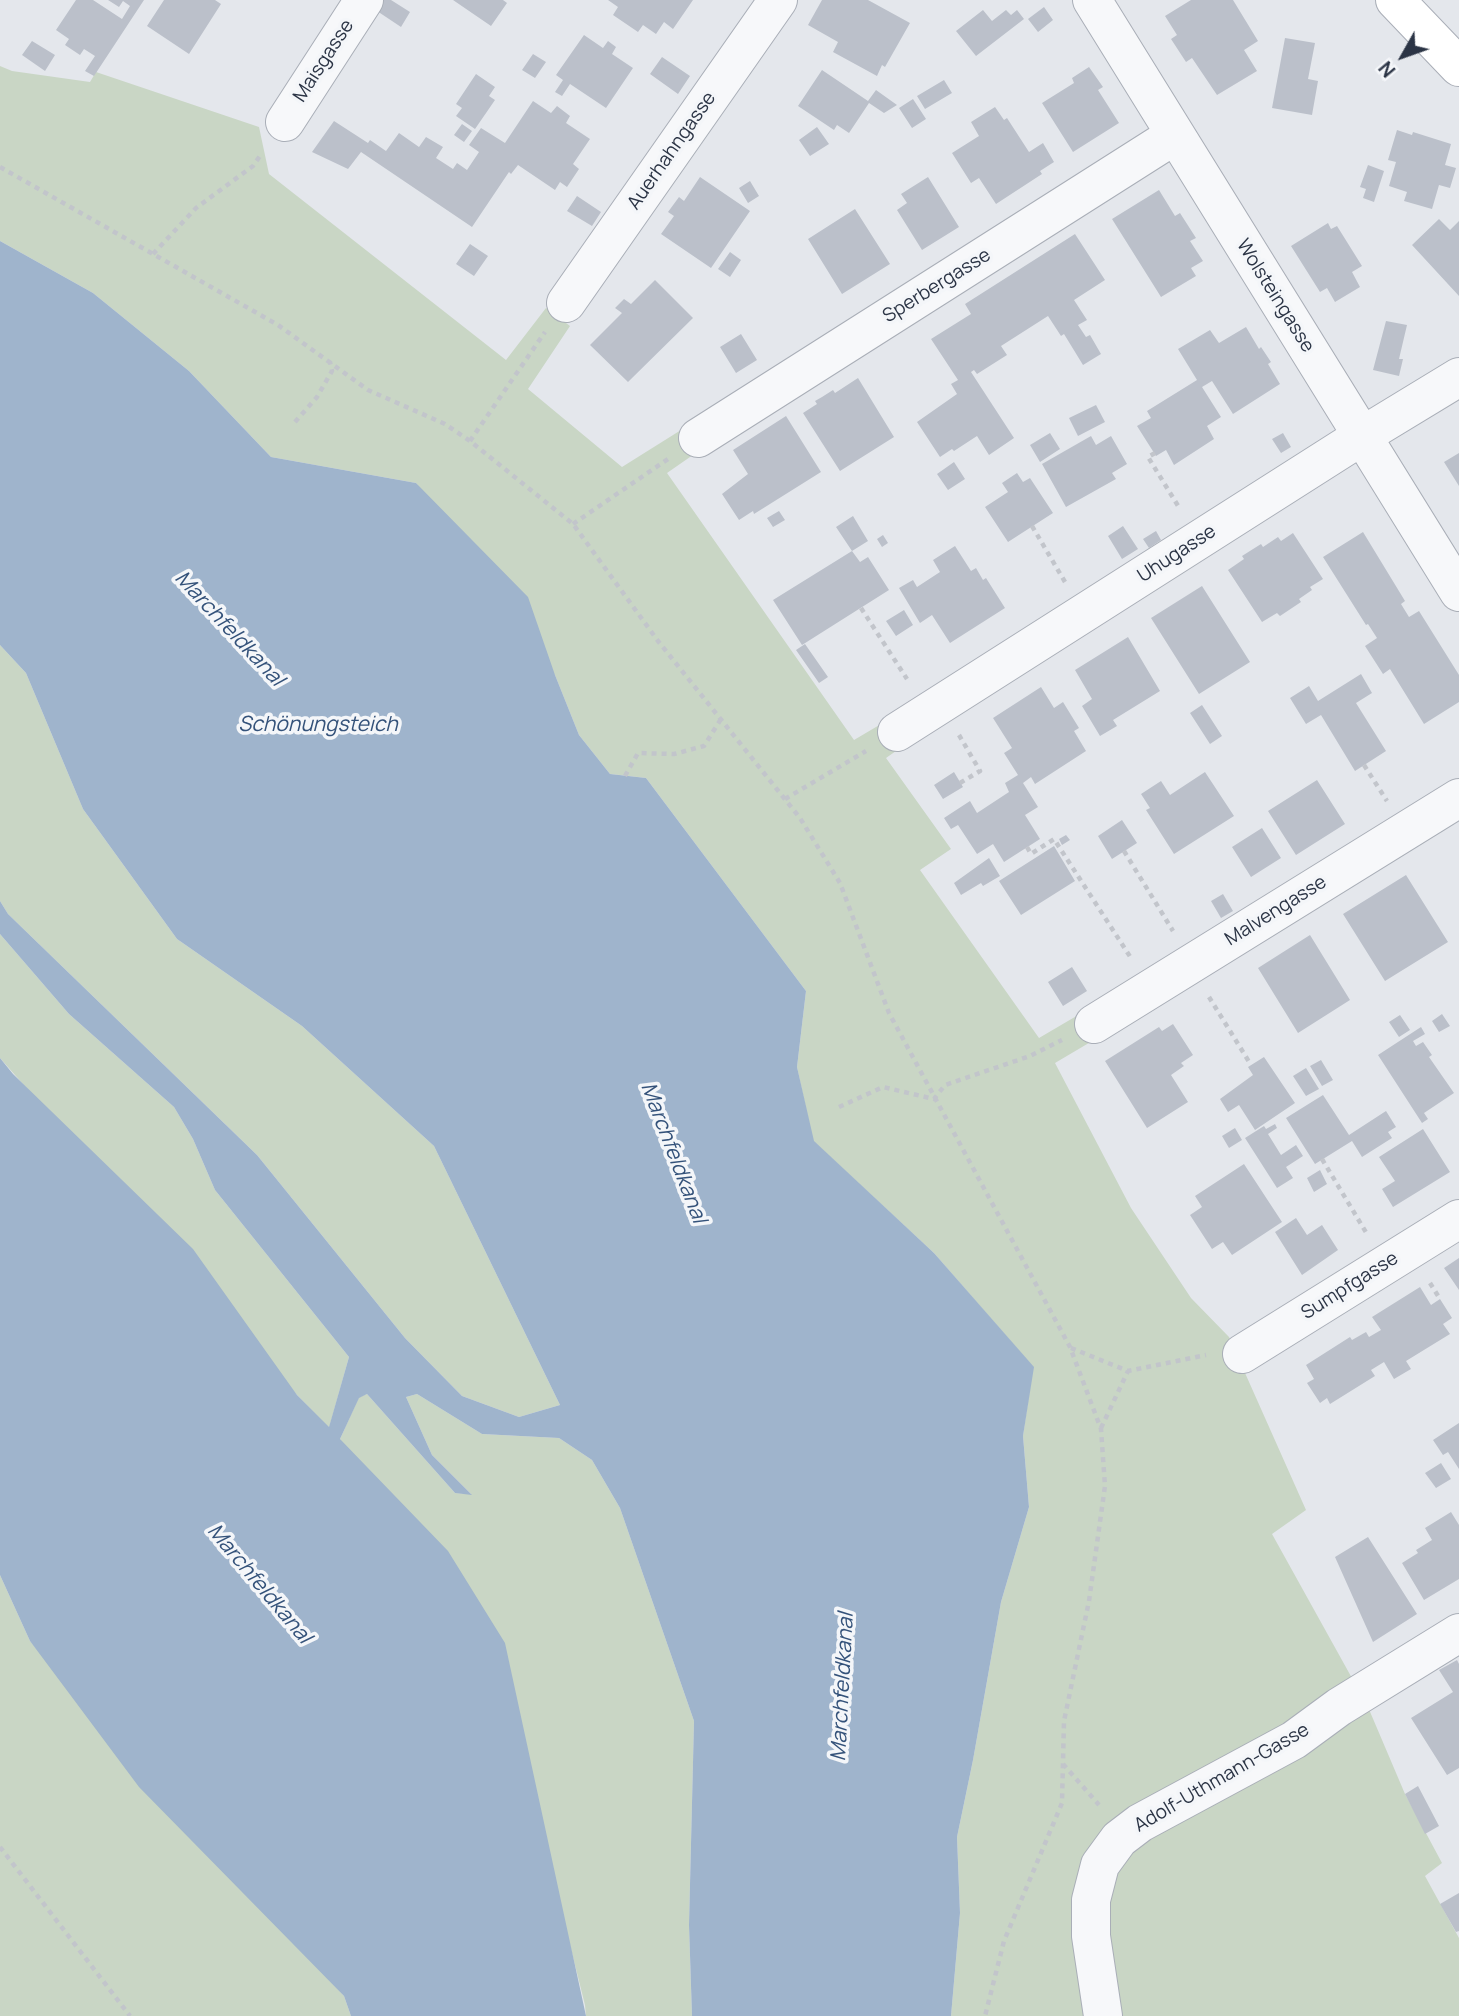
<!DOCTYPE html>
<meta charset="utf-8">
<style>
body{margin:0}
#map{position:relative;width:1459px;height:2016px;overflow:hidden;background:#e4e7ec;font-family:Manrope,sans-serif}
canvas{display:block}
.north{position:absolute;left:1368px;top:21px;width:70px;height:70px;-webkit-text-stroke:5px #f4f6f9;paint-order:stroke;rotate:230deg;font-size:19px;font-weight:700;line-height:28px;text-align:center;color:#2b3445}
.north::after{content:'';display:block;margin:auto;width:24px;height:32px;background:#2b3445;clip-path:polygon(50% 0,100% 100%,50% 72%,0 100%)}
</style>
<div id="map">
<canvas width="1459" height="2016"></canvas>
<div class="north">N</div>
</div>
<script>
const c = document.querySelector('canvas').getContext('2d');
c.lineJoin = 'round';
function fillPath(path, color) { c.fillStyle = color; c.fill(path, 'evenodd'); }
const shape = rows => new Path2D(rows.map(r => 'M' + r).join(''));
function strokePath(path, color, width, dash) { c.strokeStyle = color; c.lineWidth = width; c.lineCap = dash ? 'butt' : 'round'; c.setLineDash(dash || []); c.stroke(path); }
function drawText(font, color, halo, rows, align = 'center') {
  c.font = font + ' Manrope,sans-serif'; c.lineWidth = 7; c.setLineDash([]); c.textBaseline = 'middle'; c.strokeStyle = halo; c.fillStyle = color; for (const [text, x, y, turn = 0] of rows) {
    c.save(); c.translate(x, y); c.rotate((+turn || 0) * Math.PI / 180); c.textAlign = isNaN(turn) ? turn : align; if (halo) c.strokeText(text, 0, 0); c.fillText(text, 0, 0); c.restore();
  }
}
const green = shape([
 [0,66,12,71,90,82,96,72,259,127,269,174,506,360,546,308,570,326,528,389,622,467,689,425,703,448,667,473,854,740,898,714,913,739,886,758,951,849,920,870,1039,1038,1085,1011,1099,1037,1055,1063,1131,1208,1191,1298,1229,1337,1306,1510,1272,1534,1368,1707,1405,1794,1442,1863,1425,1876,1459,1938,1459,2016,951,2016,960,1913,957,1837,973,1760,1001,1602,1029,1507,1023,1436,1033,1367,934,1253,813,1141,797,1067,806,991,646,778,610,774,579,735,555,675,416,483,271,457,189,371,93,293,0,241],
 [0,645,26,673,83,809,177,939,302,1026,434,1146,560,1405,519,1417,462,1396,405,1338,257,1155,8,914,0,901],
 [0,934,69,1014,174,1107,193,1139,215,1190,349,1357,329,1428,297,1395,0,1058],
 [367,1394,455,1493,471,1494,432,1455,406,1397,417,1394,482,1434,559,1438,592,1460,620,1508,694,1721,689,1925,692,2016,586,2016,585,2005,564,1921,340,1439,359,1397],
 [0,1575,30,1641,344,1996,351,2016,0,2016]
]);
const water = shape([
 [0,241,93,293,189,371,271,457,416,483,528,597,555,675,579,735,610,774,646,778,806,991,797,1067,814,1141,934,1253,1034,1367,1023,1436,1029,1507,1001,1602,973,1760,957,1837,960,1913,951,2016,692,2016,689,1925,694,1721,620,1508,592,1460,559,1438,482,1434,417,1394,406,1397,432,1455,472,1495,455,1493,367,1394,359,1398,340,1439,448,1551,505,1643,586,2016,351,2016,344,1996,139,1787,30,1641,0,1575,0,1058,13,1074,193,1249,297,1395,329,1427,349,1357,215,1190,193,1139,174,1107,69,1014,0,934,0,901,8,914,257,1155,405,1338,462,1396,519,1417,560,1405,434,1146,302,1026,177,939,83,809,26,673,0,645]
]);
const building = shape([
 [76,0,93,0,122,19,130,6,123,1,119,7,108,0,144,0,94,76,85,71,95,56,84,49,80,55,65,45,69,39,56,30],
 [164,0,215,0,221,4,189,54,147,26],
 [384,0,391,0,410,12,401,27,377,11],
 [453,0,503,0,507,3,491,26],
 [608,0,693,0,673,29,664,22,656,34,643,25,638,32,613,15,618,7],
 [822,0,868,0,910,23,885,67,882,65,877,76,833,52,838,42,808,25],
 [1191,0,1233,0,1258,41,1244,50,1257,71,1217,95,1192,58,1186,62,1171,39,1177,35,1165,16],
 [1044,7,1053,20,1038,32,1028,19],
 [983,10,992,21,1006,10,1011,15,1017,10,1024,19,976,56,956,31],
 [584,35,603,48,608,41,616,47,612,54,633,68,606,108,570,84,562,96,555,92,563,80,556,75],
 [1285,38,1315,43,1308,79,1318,81,1312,115,1272,108],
 [32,41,55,55,45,71,22,55],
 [533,54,546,62,535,78,522,70],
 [662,57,690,76,678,94,650,74],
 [1089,67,1103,87,1098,90,1119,123,1073,152,1042,103,1074,83,1072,78],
 [822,70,868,101,876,90,897,105,884,113,869,103,849,133,837,125,834,130,798,106],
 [476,74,495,87,489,96,495,100,475,129,456,116,462,108,456,104],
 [944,80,952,93,925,109,917,96],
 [913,99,926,119,912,128,899,108],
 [533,101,551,113,557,106,570,116,566,123,590,139,573,164,579,169,567,187,560,182,555,190,518,165,511,174,509,172,472,227,361,152,348,169,312,152,334,121,368,143,370,140,386,151,399,133,419,147,426,137,443,147,436,158,453,169,457,163,467,170,479,152,469,145,481,128,505,143],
 [995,107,1004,120,1007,118,1029,152,1043,143,1054,162,1040,171,1042,174,996,204,979,178,971,183,952,153,979,136,971,122],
 [462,124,472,131,464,142,454,135],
 [817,127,829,144,810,156,799,140],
 [1397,130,1412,135,1413,132,1451,144,1445,165,1456,168,1450,188,1439,185,1432,209,1404,201,1407,192,1389,186,1396,162,1388,160],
 [1368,165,1384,171,1374,202,1363,198,1366,189,1360,187],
 [700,177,750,211,711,268,661,234,674,216,668,212,679,197,684,201],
 [928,177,959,227,922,250,897,210,907,203,901,194],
 [750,181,759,196,748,203,739,188],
 [1159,190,1175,216,1180,213,1196,238,1190,241,1203,261,1191,268,1196,276,1161,297,1112,219],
 [577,196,601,212,592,226,567,211],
 [855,209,890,264,842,294,808,239],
 [1439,219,1450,230,1459,221,1459,296,1412,245],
 [1328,223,1331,229,1337,226,1362,266,1352,272,1360,287,1335,302,1327,288,1320,292,1291,246],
 [1075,234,1105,280,1074,300,1087,320,1078,325,1086,337,1090,335,1101,354,1083,365,1064,334,1061,336,1048,316,1001,346,1007,355,977,374,974,370,971,372,1014,438,989,455,977,436,954,451,952,449,940,457,917,422,957,394,951,384,958,380,931,339,971,314,965,304],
 [470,244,488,256,474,276,456,264],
 [730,252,741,260,730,277,718,269],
 [655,280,693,318,628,382,590,345,622,313,615,308,624,299,631,304],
 [1386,321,1407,325,1399,359,1403,359,1399,376,1373,370],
 [1246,327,1259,349,1261,347,1271,362,1268,364,1280,384,1233,414,1212,381,1202,387,1221,417,1207,426,1214,439,1174,465,1166,450,1156,456,1137,426,1151,418,1147,411,1197,380,1178,349,1210,330,1219,343],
 [741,334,757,360,736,373,720,347],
 [858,378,894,437,840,471,803,413,817,404,815,401,822,397,833,390,835,393],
 [1096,405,1105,422,1078,436,1069,418],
 [786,416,821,472,754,514,753,511,739,520,722,494,748,474,733,450],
 [1050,433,1060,449,1040,462,1030,445],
 [1283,433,1291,447,1281,453,1272,439],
 [1091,436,1096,445,1111,436,1127,464,1112,473,1116,479,1066,507,1042,464],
 [1459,453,1459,486,1444,462],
 [954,462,965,479,948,490,937,474],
 [1017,473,1023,482,1030,478,1053,513,1008,542,985,507,1008,492,1002,483],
 [779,511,785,520,773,527,767,518],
 [853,516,868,541,852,551,860,562,868,557,889,590,802,645,773,600,852,551,836,527],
 [1123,526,1138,549,1122,559,1108,536],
 [1156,531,1161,540,1149,548,1143,539],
 [1363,532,1405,601,1401,604,1409,617,1419,611,1459,675,1459,702,1424,724,1390,669,1383,674,1365,646,1377,638,1368,624,1366,625,1323,557],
 [1293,533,1323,579,1310,587,1312,590,1299,599,1301,602,1280,616,1277,613,1262,622,1228,570,1244,559,1242,556,1261,544,1263,547,1278,537,1281,541],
 [883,535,888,543,882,547,877,539],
 [955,546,971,571,976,568,983,580,986,578,1005,608,950,643,932,615,920,623,899,588,913,580,917,587,940,572,933,560],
 [1202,586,1250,662,1199,694,1151,618],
 [904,610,913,625,896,636,886,621],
 [1128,637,1160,691,1113,720,1117,726,1100,736,1082,706,1092,699,1075,670],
 [805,644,828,677,819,683,796,650],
 [1361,674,1372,693,1356,703,1386,751,1355,771,1321,715,1306,724,1290,698,1309,686,1318,701],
 [1041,687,1054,708,1063,702,1079,728,1074,731,1086,751,1035,784,1031,777,1023,783,1038,807,1025,815,1040,839,1004,862,993,844,977,854,958,825,951,829,944,818,970,801,977,813,1009,792,1005,783,1018,775,1004,753,1012,748,993,718],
 [1202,705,1222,736,1210,744,1190,713],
 [954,772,963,787,943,799,934,785],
 [1205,772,1234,816,1174,854,1146,810,1150,808,1141,794,1161,781,1170,795],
 [1317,780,1345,824,1296,855,1268,811],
 [1122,820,1137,843,1112,859,1098,836],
 [1262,828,1281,858,1251,877,1232,847],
 [1066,835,1070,840,1062,845,1059,839],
 [1054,846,1075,881,1021,915,999,881],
 [989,858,1000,876,983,886,981,883,961,895,954,883],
 [1406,875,1448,942,1385,981,1343,914],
 [1223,894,1233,911,1221,918,1211,901],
 [1310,935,1350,1000,1298,1033,1258,968],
 [1072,967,1087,991,1063,1006,1048,982],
 [1442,1014,1450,1026,1439,1032,1432,1021],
 [1400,1015,1410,1030,1399,1037,1389,1022],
 [1173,1024,1193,1055,1181,1063,1184,1066,1171,1075,1188,1102,1147,1128,1105,1061,1159,1027,1162,1031],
 [1421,1027,1425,1034,1413,1041,1416,1046,1423,1042,1432,1055,1429,1057,1454,1093,1424,1113,1428,1119,1422,1123,1378,1055],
 [1264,1057,1295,1103,1255,1130,1239,1105,1228,1112,1220,1099,1253,1075,1248,1067],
 [1321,1060,1333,1080,1322,1086,1310,1066],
 [1306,1068,1319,1089,1306,1096,1293,1076],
 [1323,1095,1349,1135,1386,1111,1396,1127,1388,1132,1392,1138,1362,1157,1352,1141,1315,1164,1286,1118],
 [1275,1124,1277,1128,1268,1134,1281,1155,1296,1145,1303,1156,1286,1167,1293,1178,1277,1188,1245,1138,1264,1126,1266,1129],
 [1235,1128,1242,1140,1229,1148,1222,1136],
 [1423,1129,1450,1172,1393,1207,1382,1189,1395,1181,1379,1157],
 [1244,1164,1282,1222,1232,1255,1223,1242,1212,1249,1190,1215,1202,1207,1195,1196],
 [1320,1170,1327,1184,1314,1192,1307,1178],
 [1296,1218,1307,1235,1322,1225,1338,1250,1302,1275,1275,1232],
 [1459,1258,1459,1290,1444,1268],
 [1420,1287,1431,1305,1440,1299,1452,1318,1443,1324,1450,1334,1406,1361,1411,1369,1394,1379,1384,1362,1371,1370,1375,1376,1330,1404,1327,1398,1320,1403,1307,1383,1314,1379,1306,1365,1350,1337,1352,1340,1366,1332,1369,1337,1381,1330,1372,1317],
 [1459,1423,1459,1469,1448,1452,1443,1455,1433,1440],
 [1441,1463,1451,1479,1436,1488,1425,1473],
 [1451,1512,1459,1525,1459,1579,1424,1600,1402,1563,1418,1553,1416,1550,1432,1540,1425,1528],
 [1368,1537,1417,1614,1373,1642,1335,1557],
 [1457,1660,1459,1664,1459,1768,1447,1775,1411,1718,1453,1692,1439,1670],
 [1418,1786,1439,1826,1425,1834,1405,1794],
 [1459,1893,1459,1931,1456,1932,1440,1904]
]);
const path = shape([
 [0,167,278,325,368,390,445,424,470,441,573,524,658,641,800,818,840,883,889,1013,1070,1347,1101,1429,1105,1486,1089,1601,1064,1721,1062,1803,1004,1941,985,2016],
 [153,254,196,208,253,166,262,153],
 [295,422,317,397,332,371,330,362],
 [470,441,545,332],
 [1155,453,1148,457,1180,509],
 [573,524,668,459],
 [1032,526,1065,582],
 [861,608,907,679],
 [959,735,980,771,960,783],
 [1364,765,1387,801],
 [625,776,638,753,674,754,704,746,721,719],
 [785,799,866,751],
 [1027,847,1031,854,1054,839,1131,958],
 [1124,851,1173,931],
 [1209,997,1251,1065],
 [839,1107,883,1087,934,1099,945,1085,1030,1056,1062,1040],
 [1322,1159,1367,1234],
 [1430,1283,1440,1299],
 [1071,1348,1128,1371,1206,1355],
 [1101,1428,1128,1371],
 [1063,1764,1099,1805],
 [0,1847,130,2016]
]);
const street = shape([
 [1092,0,1459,592],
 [285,122,364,0],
 [566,303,778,0],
 [698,438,1175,135],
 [897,732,1362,436,1459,377],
 [1094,1024,1459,798],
 [1242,1354,1459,1219],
 [1103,2016,1091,1936,1091,1900,1100,1865,1119,1839,1140,1823,1294,1740,1339,1707,1459,1633]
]);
const secondary = shape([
 [1395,0,1459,67]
]);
const streetNames = [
 ["Maisgasse",324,61,-57],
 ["Auerhahngasse",672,151,-55],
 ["Sperbergasse",937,286,-32],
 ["Wolsteingasse",1275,296,58],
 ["Uhugasse",1177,554,-33],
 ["Malvengasse",1276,911,-32],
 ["Sumpfgasse",1350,1286,-32],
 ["Adolf-Uthmann-Gasse",1222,1778,-30]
];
const waterNames = [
 ["Marchfeldkanal",229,629,47],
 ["Schönungsteich",318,725],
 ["Marchfeldkanal",673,1153,69],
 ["Marchfeldkanal",259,1584,50],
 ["Marchfeldkanal",843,1687,-87]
];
fillPath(green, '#c9d6c5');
fillPath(water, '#9fb4cc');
fillPath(building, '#bbc0ca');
strokePath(street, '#a9aeb7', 40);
strokePath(secondary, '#a9aeb7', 40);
strokePath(path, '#c2c5cb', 4.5, [5, 5]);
strokePath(street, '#f7f8fa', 38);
strokePath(secondary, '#fff', 38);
drawText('19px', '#2b3445', '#f4f6f9', streetNames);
drawText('italic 21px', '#34527a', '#f4f6f9', waterNames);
</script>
